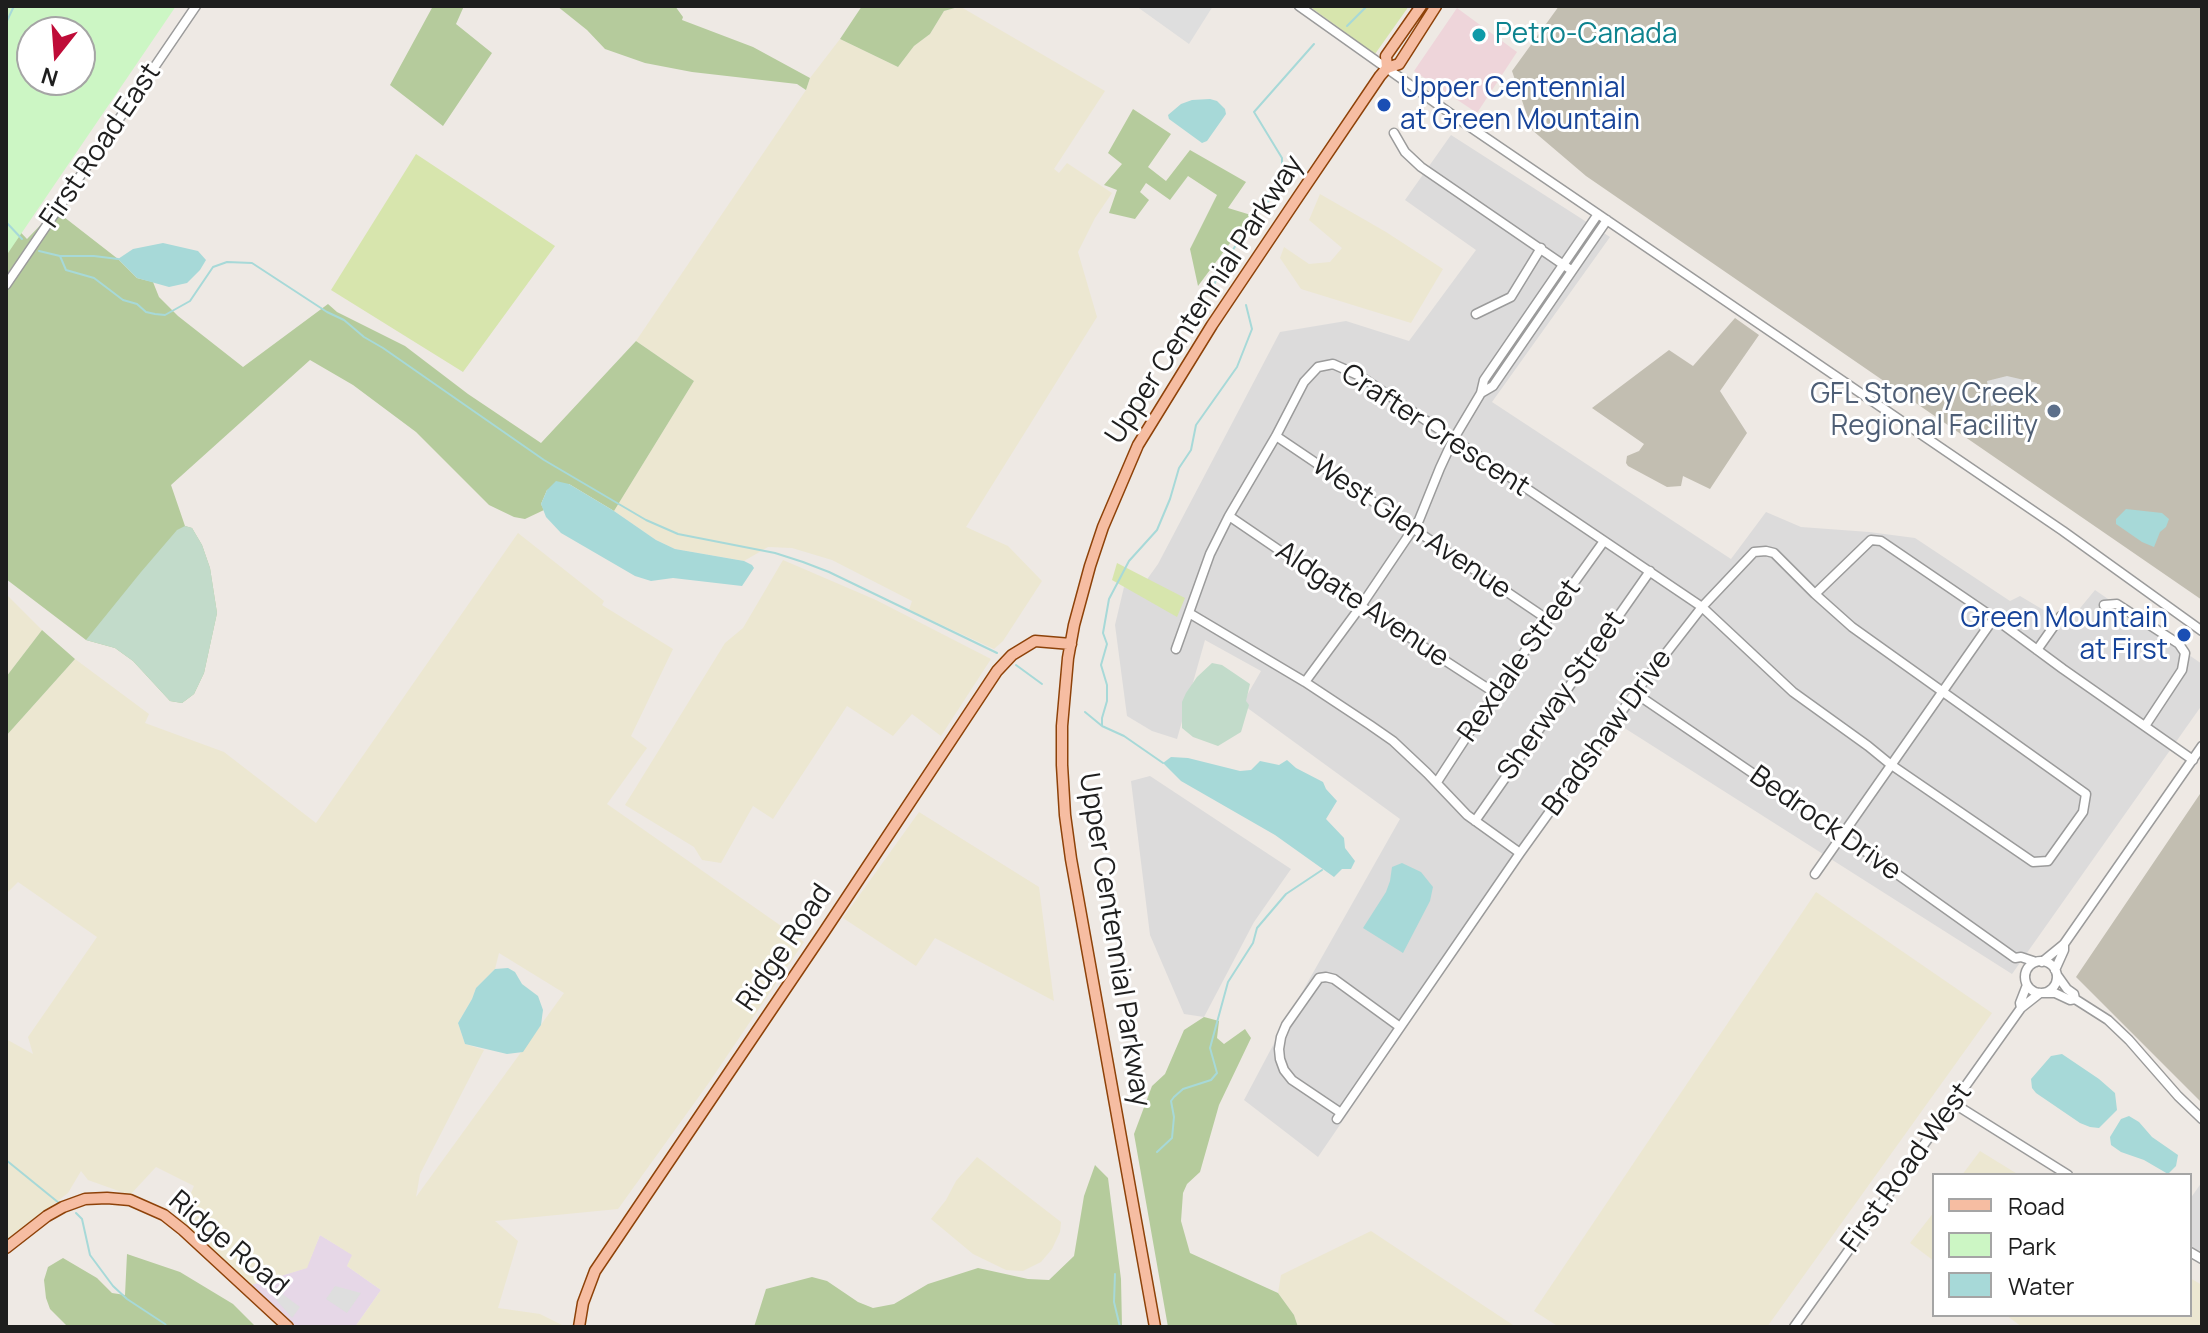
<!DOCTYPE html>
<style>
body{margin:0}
#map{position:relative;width:2208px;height:1333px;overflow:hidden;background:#eee9e4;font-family:Manrope,sans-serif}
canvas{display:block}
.frame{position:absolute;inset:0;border:8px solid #1e1e1e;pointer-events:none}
.legend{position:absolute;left:1932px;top:1173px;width:260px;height:144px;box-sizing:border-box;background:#fff;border:2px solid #a5a5a5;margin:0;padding:10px 14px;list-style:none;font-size:24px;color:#1e1e1e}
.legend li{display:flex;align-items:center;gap:16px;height:40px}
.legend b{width:40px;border:2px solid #a5a5a5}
.north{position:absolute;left:16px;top:16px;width:80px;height:80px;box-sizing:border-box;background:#fff;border:2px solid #a5a5a5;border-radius:50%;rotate:197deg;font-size:22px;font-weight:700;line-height:32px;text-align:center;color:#1e1e1e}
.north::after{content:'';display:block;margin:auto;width:28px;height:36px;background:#bf0c38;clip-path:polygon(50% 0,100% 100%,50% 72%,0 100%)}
</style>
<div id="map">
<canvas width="2208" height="1333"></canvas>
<div class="frame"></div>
<ul class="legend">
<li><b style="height:10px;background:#f6bda2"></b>Road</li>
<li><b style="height:22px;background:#ccf6c4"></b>Park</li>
<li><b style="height:22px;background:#a7d9d8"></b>Water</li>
</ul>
<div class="north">N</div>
</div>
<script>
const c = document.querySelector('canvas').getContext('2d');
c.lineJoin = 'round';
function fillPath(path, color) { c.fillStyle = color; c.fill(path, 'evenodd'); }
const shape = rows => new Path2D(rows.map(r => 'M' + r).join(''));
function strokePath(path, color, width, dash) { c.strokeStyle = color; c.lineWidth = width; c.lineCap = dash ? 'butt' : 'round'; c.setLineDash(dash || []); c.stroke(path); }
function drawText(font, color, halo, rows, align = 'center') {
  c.font = font + ' Manrope,sans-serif'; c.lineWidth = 6; c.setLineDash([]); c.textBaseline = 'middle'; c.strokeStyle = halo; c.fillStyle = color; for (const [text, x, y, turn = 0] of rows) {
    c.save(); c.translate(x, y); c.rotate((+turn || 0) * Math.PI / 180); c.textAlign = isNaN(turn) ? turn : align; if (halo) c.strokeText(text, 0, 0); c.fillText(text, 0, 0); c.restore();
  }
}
const residential = shape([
 [1451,135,1610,237,1492,402,1731,559,1766,512,1801,527,1869,532,1915,538,2010,601,2020,596,2067,624,2095,590,2202,664,2202,705,2012,974,1615,722,1318,1157,1244,1100,1288,1017,1400,819,1242,704,1261,671,1205,640,1177,739,1152,731,1127,716,1115,625,1124,587,1138,592,1158,564,1280,332,1346,321,1409,341,1476,250,1405,200],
 [1150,776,1291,869,1254,922,1204,1017,1184,1014,1150,935,1131,781],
 [2202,1182,2202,1261,2190,1253,2190,1199]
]);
const commercial = shape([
 [1457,8,1517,52,1477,113,1414,71]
]);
const industrial = shape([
 [320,1235,353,1255,347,1266,381,1290,355,1327,295,1327,251,1285,306,1268]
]);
const construction = shape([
 [1559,6,2202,6,2202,600,1586,176,1532,130,1512,71],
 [1735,318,1759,335,1720,391,1747,433,1710,489,1683,476,1681,486,1667,487,1628,466,1626,463,1627,456,1639,451,1644,444,1592,408,1669,350,1693,366],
 [2202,791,2202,1103,2076,977]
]);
const farmland = shape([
 [961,7,1105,91,1054,169,1059,173,1067,163,1112,193,1095,218,1078,252,1097,317,966,527,1008,546,1042,581,1003,641,994,649,909,610,912,601,832,560,792,548,768,547,744,561,675,549,656,540,614,511,694,381,636,341,806,90,810,78,840,39,898,67,914,46,930,34,944,11],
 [1320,194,1386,232,1443,269,1411,323,1301,289,1280,258,1284,247,1309,264,1330,262,1342,248,1309,220],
 [518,533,604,601,602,605,673,649,631,736,647,748,607,804,804,942,708,1084,618,1209,495,1221,518,1241,498,1308,540,1314,566,1327,355,1327,381,1290,347,1266,352,1255,320,1235,307,1268,251,1285,176,1228,194,1186,156,1167,130,1195,88,1180,81,1171,68,1193,6,1241,6,1039,33,1054,28,1037,97,937,18,882,6,894,6,736,75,659,149,714,145,723,224,752,316,823],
 [499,953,564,993,416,1197,420,1174,484,1050,465,1044,458,1023,472,999,476,988,495,969],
 [783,560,876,600,991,659,941,736,912,714,893,736,847,706,773,819,753,806,721,863,702,860,694,847,625,805,725,643,743,628],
 [6,594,42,630,6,677],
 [919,812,1039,887,1054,1001,935,938,916,966,843,918],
 [1816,892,1992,1013,1767,1327,1559,1327,1534,1311],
 [1980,1151,2019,1175,1962,1175],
 [977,1157,1061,1222,1060,1232,1052,1249,1041,1262,1023,1271,1006,1270,973,1254,931,1219,946,1200,956,1181],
 [1934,1212,1934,1261,1910,1243],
 [1371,1231,1516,1327,1298,1327,1294,1315,1278,1293,1281,1275],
 [2190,1278,2202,1285,2202,1327,2022,1327,2006,1315,2190,1315]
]);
const grass = shape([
 [1309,6,1409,6,1375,54],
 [416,154,555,246,463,372,331,290],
 [1117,563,1185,598,1177,617,1112,580]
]);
const forest = shape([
 [433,6,464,6,456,24,492,53,443,126,390,85],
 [557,6,675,6,683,17,682,20,753,47,810,78,806,90,797,84,692,72,645,63,605,49,587,30],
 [862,6,962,6,944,11,930,34,914,46,898,67,840,39],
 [1133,109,1171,134,1148,167,1166,181,1190,150,1246,182,1228,208,1251,215,1198,286,1190,249,1217,195,1188,176,1170,200,1146,183,1140,192,1149,200,1135,219,1109,213,1117,190,1104,185,1122,164,1108,153],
 [55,210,118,259,137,278,153,282,159,297,178,316,243,367,328,304,337,312,405,346,468,394,541,443,636,341,694,381,614,511,569,484,547,490,541,504,544,510,525,519,514,517,489,505,416,432,353,385,310,360,171,485,185,526,192,528,202,545,210,568,217,613,204,673,194,694,182,703,170,701,133,661,115,648,86,640,6,579,6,217,27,239],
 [42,630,75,659,6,736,6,677],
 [1204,1017,1219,1021,1217,1038,1224,1044,1245,1029,1251,1038,1219,1105,1200,1172,1187,1184,1183,1193,1181,1221,1190,1253,1278,1293,1294,1315,1298,1327,1168,1327,1134,1134,1152,1086,1165,1074,1184,1030],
 [1095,1165,1108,1178,1121,1279,1122,1327,754,1327,766,1289,812,1277,827,1281,858,1302,873,1308,894,1304,928,1284,978,1268,1028,1279,1049,1280,1074,1256,1084,1196],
 [127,1254,180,1272,233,1304,256,1327,68,1327,50,1309,46,1298,44,1280,48,1267,63,1258,97,1278,112,1293,125,1295]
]);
const wetland = shape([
 [185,526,192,528,202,545,210,568,217,613,204,673,194,694,182,703,170,701,133,661,115,648,86,640,141,572,177,530],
 [1212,663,1222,665,1250,684,1246,701,1249,705,1241,732,1218,746,1193,737,1182,728,1182,702,1186,693,1197,677]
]);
const park = shape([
 [6,6,176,6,6,256],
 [32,32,80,32,80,80,32,80]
]);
const parking = shape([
 [1136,6,1213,6,1189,44],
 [2007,376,2037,383,2034,401,2030,404,2006,402,1991,406,1987,381],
 [270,1285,300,1307,292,1318,267,1289],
 [335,1286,361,1293,347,1313,326,1299]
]);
const water = shape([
 [1210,99,1217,101,1225,109,1226,114,1207,141,1202,143,1169,119,1168,115,1181,104,1192,100],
 [163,243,198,251,206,260,200,270,187,283,169,287,137,278,118,259,133,249],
 [556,481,569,484,614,511,656,540,675,549,744,561,752,565,754,568,742,586,673,578,651,581,635,576,561,533,546,517,541,504,547,490],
 [2126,509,2162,513,2169,519,2166,527,2160,532,2154,547,2142,542,2116,524,2116,519],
 [1171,757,1188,758,1240,771,1251,770,1260,761,1279,765,1287,760,1296,768,1323,782,1326,789,1337,801,1326,819,1344,838,1345,848,1355,861,1351,869,1342,869,1334,877,1275,835,1181,781,1163,763],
 [1402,863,1421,872,1433,887,1430,901,1403,953,1363,928,1386,892,1390,881,1392,867],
 [508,968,515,972,522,984,538,996,543,1010,541,1025,523,1052,507,1054,465,1044,458,1023,472,999,476,988,495,969],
 [2062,1054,2099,1079,2115,1093,2117,1110,2099,1128,2090,1127,2080,1123,2036,1093,2032,1088,2031,1079,2051,1056],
 [2129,1116,2139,1122,2152,1137,2178,1155,2176,1166,2168,1174,2144,1160,2121,1152,2111,1145,2110,1137,2121,1119]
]);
const stream = shape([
 [6,23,14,6],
 [1347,26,1367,6],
 [6,127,6,130],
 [6,222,22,239],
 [39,251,60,256,94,256,118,259],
 [60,256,66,270,94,278,123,300,137,304,146,312,155,314,165,315,190,301,213,267,227,262,252,263,327,312,344,320,364,337,383,348,544,460,646,520,678,534,775,553,803,562,829,572,997,653],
 [1215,283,1222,262,1230,255,1254,214,1275,195,1282,173,1282,158,1254,112,1314,44],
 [1016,665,1042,684],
 [1085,712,1102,726,1124,736,1163,763],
 [1102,726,1102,718,1107,701,1107,685,1101,665,1107,644,1103,633,1109,599,1129,561,1157,530,1170,499,1179,468,1191,450,1196,425,1237,367,1252,329,1246,305],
 [1157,1152,1172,1138,1174,1117,1171,1101,1174,1097,1183,1089,1211,1080,1217,1073,1210,1048,1228,982,1253,943,1257,928,1286,894,1322,870],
 [6,1160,59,1203],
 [76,1213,82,1219,90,1255,113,1286,127,1299,165,1324,167,1327],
 [1115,1274,1114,1302,1120,1327]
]);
const minor = shape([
 [1299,6,1454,116,2063,531,2202,631],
 [1394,133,1405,152,1421,167,1571,270],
 [6,285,196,6],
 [1476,314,1511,297,1541,248],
 [1481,393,1493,386,1607,220],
 [1276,436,1547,619],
 [1229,516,1361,606,1495,693],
 [1815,594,1871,540,1881,541,1994,618,2063,669,2193,760],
 [2104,605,2117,604,2179,644,2185,653,2182,670,2145,726],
 [1189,613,1305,682,1370,725,1393,741,1427,773,1467,815,1520,853],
 [1176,649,1210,554,1229,516,1276,436,1304,382,1318,367,1333,364,1360,376,1702,607,1793,692,1868,746,1890,764,2033,862,2048,861,2083,812,2086,794,1852,627,1815,594,1774,553,1766,551,1754,552,1702,607,1635,693,1520,853,1337,1119],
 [2037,650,2061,616],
 [1305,682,1361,606,1419,520,1440,468,1453,440,1481,393,1484,380,1598,214],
 [1635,693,1814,815,2015,958,2021,957,2036,962],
 [1437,782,1495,693,1604,541],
 [1475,821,1650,571],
 [1815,874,1994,618],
 '2025 977a16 16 0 1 1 32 0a16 16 0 1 1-32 0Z',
 [2042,962,2064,944,2202,746],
 [2055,970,2064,950,2064,944],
 [2057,975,2067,989,2074,994,2075,999,2108,1020,2129,1040,2178,1096,2202,1119],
 [2046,993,2055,993,2070,1000,2075,999],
 [2021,1008,2020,1003,2027,985],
 [1953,1103,2068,1175],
 [1341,1113,1292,1080,1284,1070,1280,1059,1279,1049,1281,1037,1286,1025,1319,978,1326,977,1334,979,1400,1027],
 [2190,1252,2202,1259],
 [1794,1327,2021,1008,2040,993]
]);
const major = shape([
 [1387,68,1386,56,1421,6],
 [6,1248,47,1216,63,1207,85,1199,107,1198,130,1200,164,1215,183,1230,288,1327],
 [579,1327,583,1303,595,1271,824,932,997,671,1012,655,1035,641,1071,644],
 [1155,1327,1071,859,1065,815,1062,765,1062,726,1068,658,1074,625,1090,566,1103,527,1138,445,1212,325,1298,197,1380,76,1387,68,1399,64,1436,6]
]);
const markers = [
 [1479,35,8,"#0f9aa8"],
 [1384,105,8,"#1a4fb4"],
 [2054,411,8,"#5c6f8a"],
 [2184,635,8,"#1a4fb4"]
];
const cultureNames = [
 ["Petro-Canada",1495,35]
];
const transitNames = [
 ["Upper Centennial",1400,89],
 ["at Green Mountain",1400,121],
 ["Green Mountain",2168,619,"right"],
 ["at First",2168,651,"right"]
];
const streetNames = [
 ["First Road East",101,146,-56],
 ["Upper Centennial Parkway",1205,300,-57],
 ["Crafter Crescent",1435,431,33],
 ["West Glen Avenue",1411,528,34],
 ["Aldgate Avenue",1362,605,34],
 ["Rexdale Street",1520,661,-55],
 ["Sherway Street",1562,696,-55],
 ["Bradshaw Drive",1608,733,-54],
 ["Bedrock Drive",1825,824,35],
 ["Upper Centennial Parkway",1114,940,81],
 ["Ridge Road",785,948,-56],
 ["First Road West",1907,1168,-54],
 ["Ridge Road",228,1244,40]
];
const serviceNames = [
 ["GFL Stoney Creek",2038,395],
 ["Regional Facility",2038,427]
];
fillPath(residential, '#dcdbdb');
fillPath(commercial, '#eed5da');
fillPath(industrial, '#e6d7e7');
fillPath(construction, '#c2beb1');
fillPath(farmland, '#ece7d1');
fillPath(grass, '#d7e5ad');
fillPath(forest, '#b5cb9c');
fillPath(wetland, '#c2dbca');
fillPath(park, '#ccf6c4');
fillPath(parking, '#dedede');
fillPath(water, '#a7d9d8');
strokePath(stream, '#a7d9d8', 2);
strokePath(minor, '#9b9b9b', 11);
strokePath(major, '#8e4209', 13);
strokePath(minor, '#fff', 8);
strokePath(major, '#f6bda2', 10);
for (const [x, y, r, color] of markers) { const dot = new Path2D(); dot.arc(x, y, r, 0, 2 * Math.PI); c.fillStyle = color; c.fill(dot); strokePath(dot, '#fff', 3); }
drawText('28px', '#0d838f', '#fff', cultureNames, 'left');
drawText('28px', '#164399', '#fff', transitNames, 'left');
drawText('28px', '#1e1e1e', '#fff', streetNames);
drawText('28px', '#4e5e75', '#fff', serviceNames, 'right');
</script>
